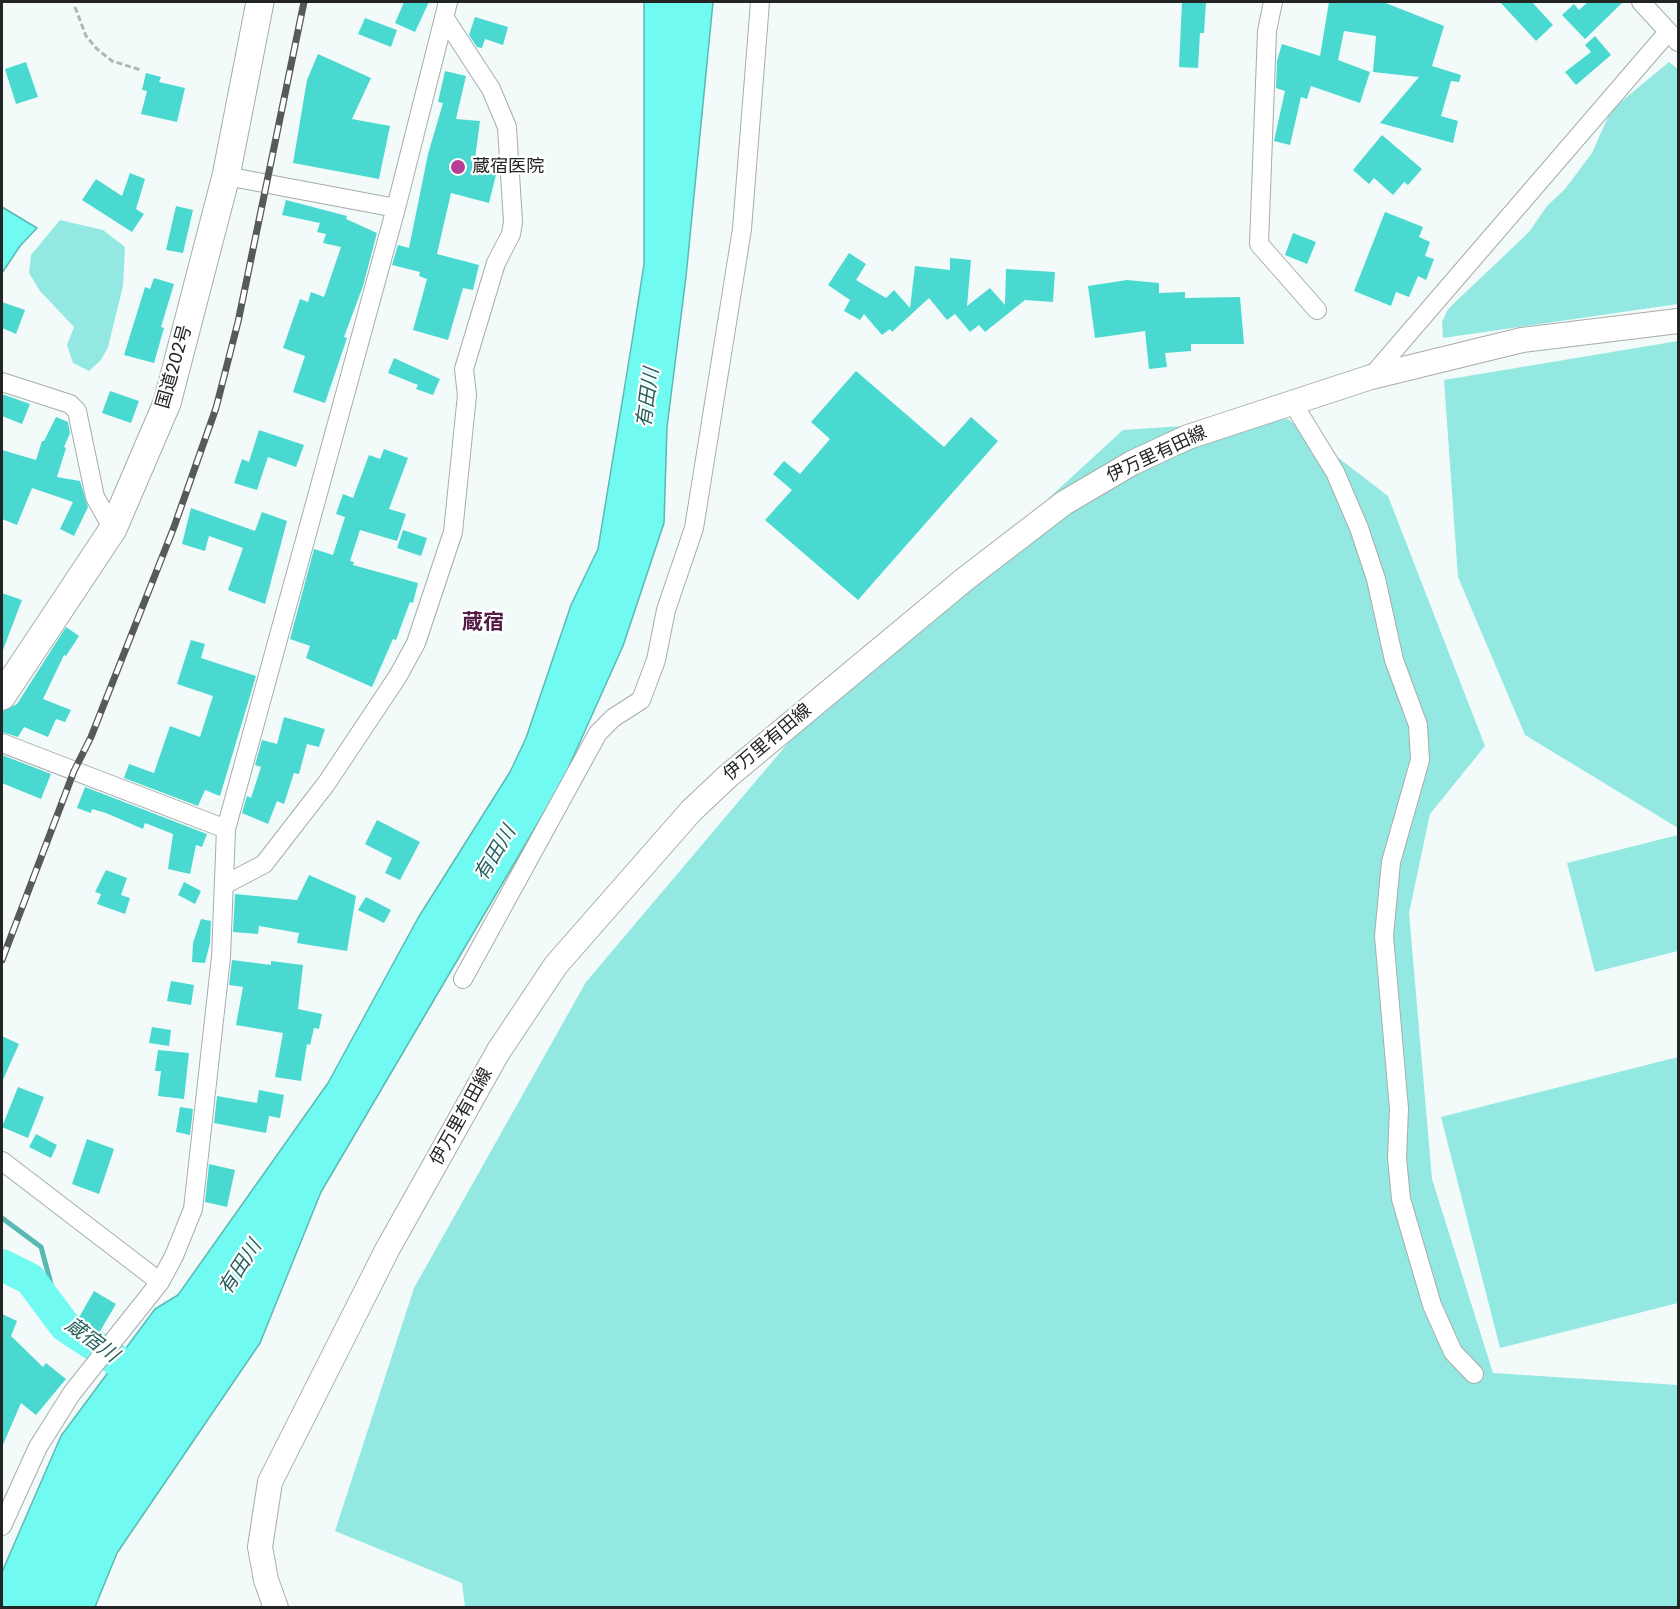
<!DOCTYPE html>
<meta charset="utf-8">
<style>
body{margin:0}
#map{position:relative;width:1680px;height:1609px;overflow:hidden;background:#f3fafa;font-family:Poppins,sans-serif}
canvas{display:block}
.frame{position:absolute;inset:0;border:3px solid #222524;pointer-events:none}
</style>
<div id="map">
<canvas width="1680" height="1609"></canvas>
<div class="frame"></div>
</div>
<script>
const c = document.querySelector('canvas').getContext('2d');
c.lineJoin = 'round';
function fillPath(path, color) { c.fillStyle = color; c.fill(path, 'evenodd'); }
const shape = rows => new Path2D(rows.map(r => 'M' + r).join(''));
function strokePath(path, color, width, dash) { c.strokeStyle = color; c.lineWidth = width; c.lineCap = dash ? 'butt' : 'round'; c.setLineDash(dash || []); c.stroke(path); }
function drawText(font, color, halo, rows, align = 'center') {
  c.font = font + ' Poppins,"Noto Sans JP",sans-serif'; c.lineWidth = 4.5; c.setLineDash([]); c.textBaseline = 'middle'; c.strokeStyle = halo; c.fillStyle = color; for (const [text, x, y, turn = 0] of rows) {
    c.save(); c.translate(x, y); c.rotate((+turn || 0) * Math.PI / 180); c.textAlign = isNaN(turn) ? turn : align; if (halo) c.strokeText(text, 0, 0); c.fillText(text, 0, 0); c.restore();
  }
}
const green = shape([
 [1669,62,1678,69,1678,304,1443,338,1442,322,1448,309,1529,232,1547,206,1565,189,1592,153,1611,110],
 [60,220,103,230,125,247,123,286,108,347,101,360,89,371,73,363,67,345,74,327,40,291,29,273,31,255],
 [1678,341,1678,828,1525,735,1458,577,1444,380],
 [1288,419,1388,496,1485,746,1430,814,1409,913,1432,1179,1493,1373,1678,1385,1678,1607,465,1607,462,1583,335,1531,414,1288,586,982,810,717,1123,430],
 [1678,835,1678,951,1595,972,1567,863],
 [1678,1057,1678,1303,1500,1348,1441,1117]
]);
const water = shape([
 [644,2,713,2,686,277,667,427,664,523,623,646,562,782,321,1192,260,1343,117,1553,95,1607,2,1608,2,1572,61,1436,155,1309,178,1295,328,1083,418,918,510,772,526,738,571,605,598,549,631,348,644,264,644,2],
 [2,207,37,228,20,246,2,273,2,207]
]);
const stream = shape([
 [2,1218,41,1247,60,1317,121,1358,125,1357]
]);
const river = shape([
 [2,1265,30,1279,65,1326,121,1363,148,1388]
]);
const building = shape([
 [404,2,429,2,415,32,395,23],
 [1182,2,1206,2,1204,33,1200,33,1198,68,1179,67],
 [1329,2,1383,2,1444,26,1432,66,1461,75,1459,82,1451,81,1441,116,1458,121,1453,143,1380,123,1419,77,1373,72,1376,36,1344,31,1338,60,1370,72,1360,103,1311,86,1307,99,1301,97,1290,145,1274,141,1285,91,1276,88,1277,61,1282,44,1320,56],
 [1500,2,1532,2,1553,25,1536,41],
 [1588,2,1623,2,1585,39,1562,15,1574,4,1579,10],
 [475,17,508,27,503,45,485,39,482,48,477,47,469,35],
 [365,18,397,30,391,47,358,34],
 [1595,36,1611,55,1576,85,1565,72,1591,52,1585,45],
 [318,54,371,78,352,119,390,126,379,179,293,163,307,80],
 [26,62,38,97,16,104,5,69],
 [445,71,466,76,456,119,480,121,475,159,498,167,489,203,451,193,437,254,479,265,473,290,463,288,448,340,413,330,427,279,419,276,420,272,392,265,398,245,409,248,428,154,443,103,438,102],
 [146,73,161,77,159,82,185,88,177,122,141,114,147,91,142,90],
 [1382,135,1422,169,1408,185,1404,182,1393,195,1374,178,1369,184,1353,170],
 [130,173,145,179,136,209,144,214,132,232,82,200,96,179,122,196],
 [286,200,347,216,346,219,377,233,363,286,344,337,347,338,325,403,293,392,305,356,283,348,300,299,308,302,311,292,324,297,341,247,323,243,326,234,317,232,320,223,282,215],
 [176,206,193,210,183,253,166,250],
 [1385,212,1423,227,1419,237,1430,242,1425,256,1434,259,1426,280,1418,276,1409,297,1396,292,1391,306,1354,291],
 [1293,233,1316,242,1307,264,1285,255],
 [849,253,866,264,856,280,886,298,894,290,910,308,915,266,950,270,950,258,971,260,967,306,990,288,1005,305,1006,269,1055,272,1053,302,1025,300,985,332,979,325,970,332,955,314,947,320,929,298,892,332,890,329,882,335,864,314,860,320,844,311,850,300,828,285],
 [154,278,174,284,161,327,164,328,154,363,124,355,145,287,150,289],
 [1127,280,1159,283,1159,293,1185,292,1185,298,1240,297,1244,344,1191,344,1191,351,1165,353,1167,367,1149,369,1145,331,1095,338,1088,286],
 [2,302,25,310,16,334,2,328],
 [394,358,440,379,433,395,416,389,418,385,388,373],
 [856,371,944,447,971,417,998,441,858,600,765,520,792,490,773,474,784,461,800,474,830,439,811,422],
 [110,391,139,401,131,423,102,413],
 [2,394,30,404,22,424,2,416],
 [56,417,68,422,70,433,64,447,66,448,57,477,80,481,88,507,74,536,60,529,73,502,32,488,17,525,2,519,2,450,36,460,42,441,44,441],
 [259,430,304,445,296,467,268,457,257,490,234,483,242,459,249,462],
 [384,449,408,458,389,509,406,514,397,541,360,530,350,561,354,562,353,565,418,583,413,603,410,602,396,640,393,639,372,687,306,658,310,646,290,639,314,549,333,555,345,517,336,514,343,494,353,498,369,455,380,459],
 [191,508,255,531,262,512,287,521,265,604,228,590,243,548,209,536,205,551,182,544],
 [403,530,427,538,421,556,397,548],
 [2,593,22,600,3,650,2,650],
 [66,627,79,636,66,656,64,655,43,699,71,710,65,722,56,719,48,737,24,727,18,737,2,732,3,711,17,704],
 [191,640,205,644,201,658,256,676,220,796,205,790,198,806,124,778,129,764,154,773,170,726,200,737,213,696,177,684],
 [284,717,325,729,319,747,307,744,299,774,294,773,284,804,277,801,268,824,242,813,247,796,251,798,261,767,255,765,262,740,277,744],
 [2,755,51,774,41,799,2,783],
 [85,787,207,834,202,847,196,845,190,874,168,869,173,834,145,823,143,829,106,813,92,809,91,813,77,808],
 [377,820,420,842,400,880,385,873,392,858,365,844],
 [106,870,127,878,121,895,130,898,125,914,97,904,101,894,95,892],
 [309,875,356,896,347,951,297,943,299,933,259,926,258,934,233,932,235,894,297,900],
 [184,882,201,891,195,904,178,895],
 [366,897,391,910,384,923,358,910],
 [201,919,211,921,210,943,205,963,192,962,193,943],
 [232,960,271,965,271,961,303,965,298,1009,322,1014,319,1029,314,1028,310,1045,307,1044,301,1081,275,1077,283,1033,236,1025,243,987,229,985],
 [171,981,194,985,191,1005,167,1001],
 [152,1027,171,1030,169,1046,149,1043],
 [2,1036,19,1044,2,1082],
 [158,1050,189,1053,184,1099,158,1096,161,1071,155,1071],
 [18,1087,44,1097,28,1138,2,1127],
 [259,1090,284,1095,280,1118,269,1116,266,1133,214,1123,217,1096,257,1103],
 [180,1107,193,1109,190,1135,176,1132],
 [36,1134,57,1145,51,1158,29,1147],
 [87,1139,114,1149,99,1194,72,1184],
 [209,1164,235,1170,227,1207,205,1202],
 [94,1291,116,1304,99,1333,77,1321],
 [2,1314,17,1321,11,1336,43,1367,46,1363,66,1379,36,1415,21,1403,2,1447]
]);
const path = shape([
 [75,7,86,36,97,49,112,61,141,70]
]);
const minor = shape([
 [1273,2,1267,31,1259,244,1317,310],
 [1641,2,1678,42],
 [226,176,396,208],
 [1371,377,1668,32],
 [2,382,70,404,77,411,95,497,113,529],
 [1292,402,1335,472,1359,528,1376,579,1394,660,1418,725,1420,760,1391,862,1384,936,1399,1109,1397,1158,1401,1199,1432,1305,1453,1352,1474,1374],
 [2,743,226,829],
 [224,885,264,864,326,784,398,676,416,643,453,532,467,395,464,369,496,263,511,234,513,222,507,127,491,89,444,17],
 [463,979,598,733,613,718,641,700,656,660,666,610,694,528,742,229,760,2],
 [2,1161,160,1282],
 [2,1526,38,1447,72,1393,160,1282,174,1256,193,1209,221,957,226,829,396,208,448,2]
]);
const major = shape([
 [276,1608,266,1580,260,1547,270,1482,387,1250,498,1052,556,965,691,811,728,776,965,579,1064,503,1132,463,1188,437,1371,377,1522,340,1678,321]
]);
const highway = shape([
 [2,696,113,529,167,403,226,176,260,2]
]);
const rail = shape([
 [2,960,74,771,91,737,174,527,216,408,238,322,304,2]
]);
const markers = [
 [458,167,8,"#b53f97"]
];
const poiNames = [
 ["蔵宿医院",472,167]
];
const streetNames = [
 ["国道202号",175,367,-74],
 ["伊万里有田線",1157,455,-25],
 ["伊万里有田線",768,743,-40],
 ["伊万里有田線",462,1117,-61]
];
const waterNames = [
 ["有田川",649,398,-82],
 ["有田川",496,854,-59],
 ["有田川",241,1268,-57],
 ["蔵宿川",91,1341,36]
];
const quarterNames = [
 ["蔵宿",483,624]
];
fillPath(green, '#93e9e2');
fillPath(water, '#70faf1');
strokePath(water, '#59bab4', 1.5);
strokePath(stream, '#59bab4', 5);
strokePath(river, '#70faf1', 32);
fillPath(building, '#4ad9d1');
strokePath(minor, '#a6adac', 20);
strokePath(major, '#a6adac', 26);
strokePath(highway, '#a6adac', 29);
strokePath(path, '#b1b6b6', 3, [6, 3]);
strokePath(minor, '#fff', 18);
strokePath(major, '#fff', 24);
strokePath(highway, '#fff', 27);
strokePath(rail, '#565a59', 7);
strokePath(rail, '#fff', 4.5, [14]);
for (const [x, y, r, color] of markers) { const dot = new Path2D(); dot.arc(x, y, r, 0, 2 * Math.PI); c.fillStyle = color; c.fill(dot); strokePath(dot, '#fff', 2); }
drawText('18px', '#222524', '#fff', poiNames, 'left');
drawText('18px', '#222524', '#fff', streetNames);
drawText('italic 20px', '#28625e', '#fff', waterNames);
drawText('bold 21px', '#551c46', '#fff', quarterNames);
</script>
